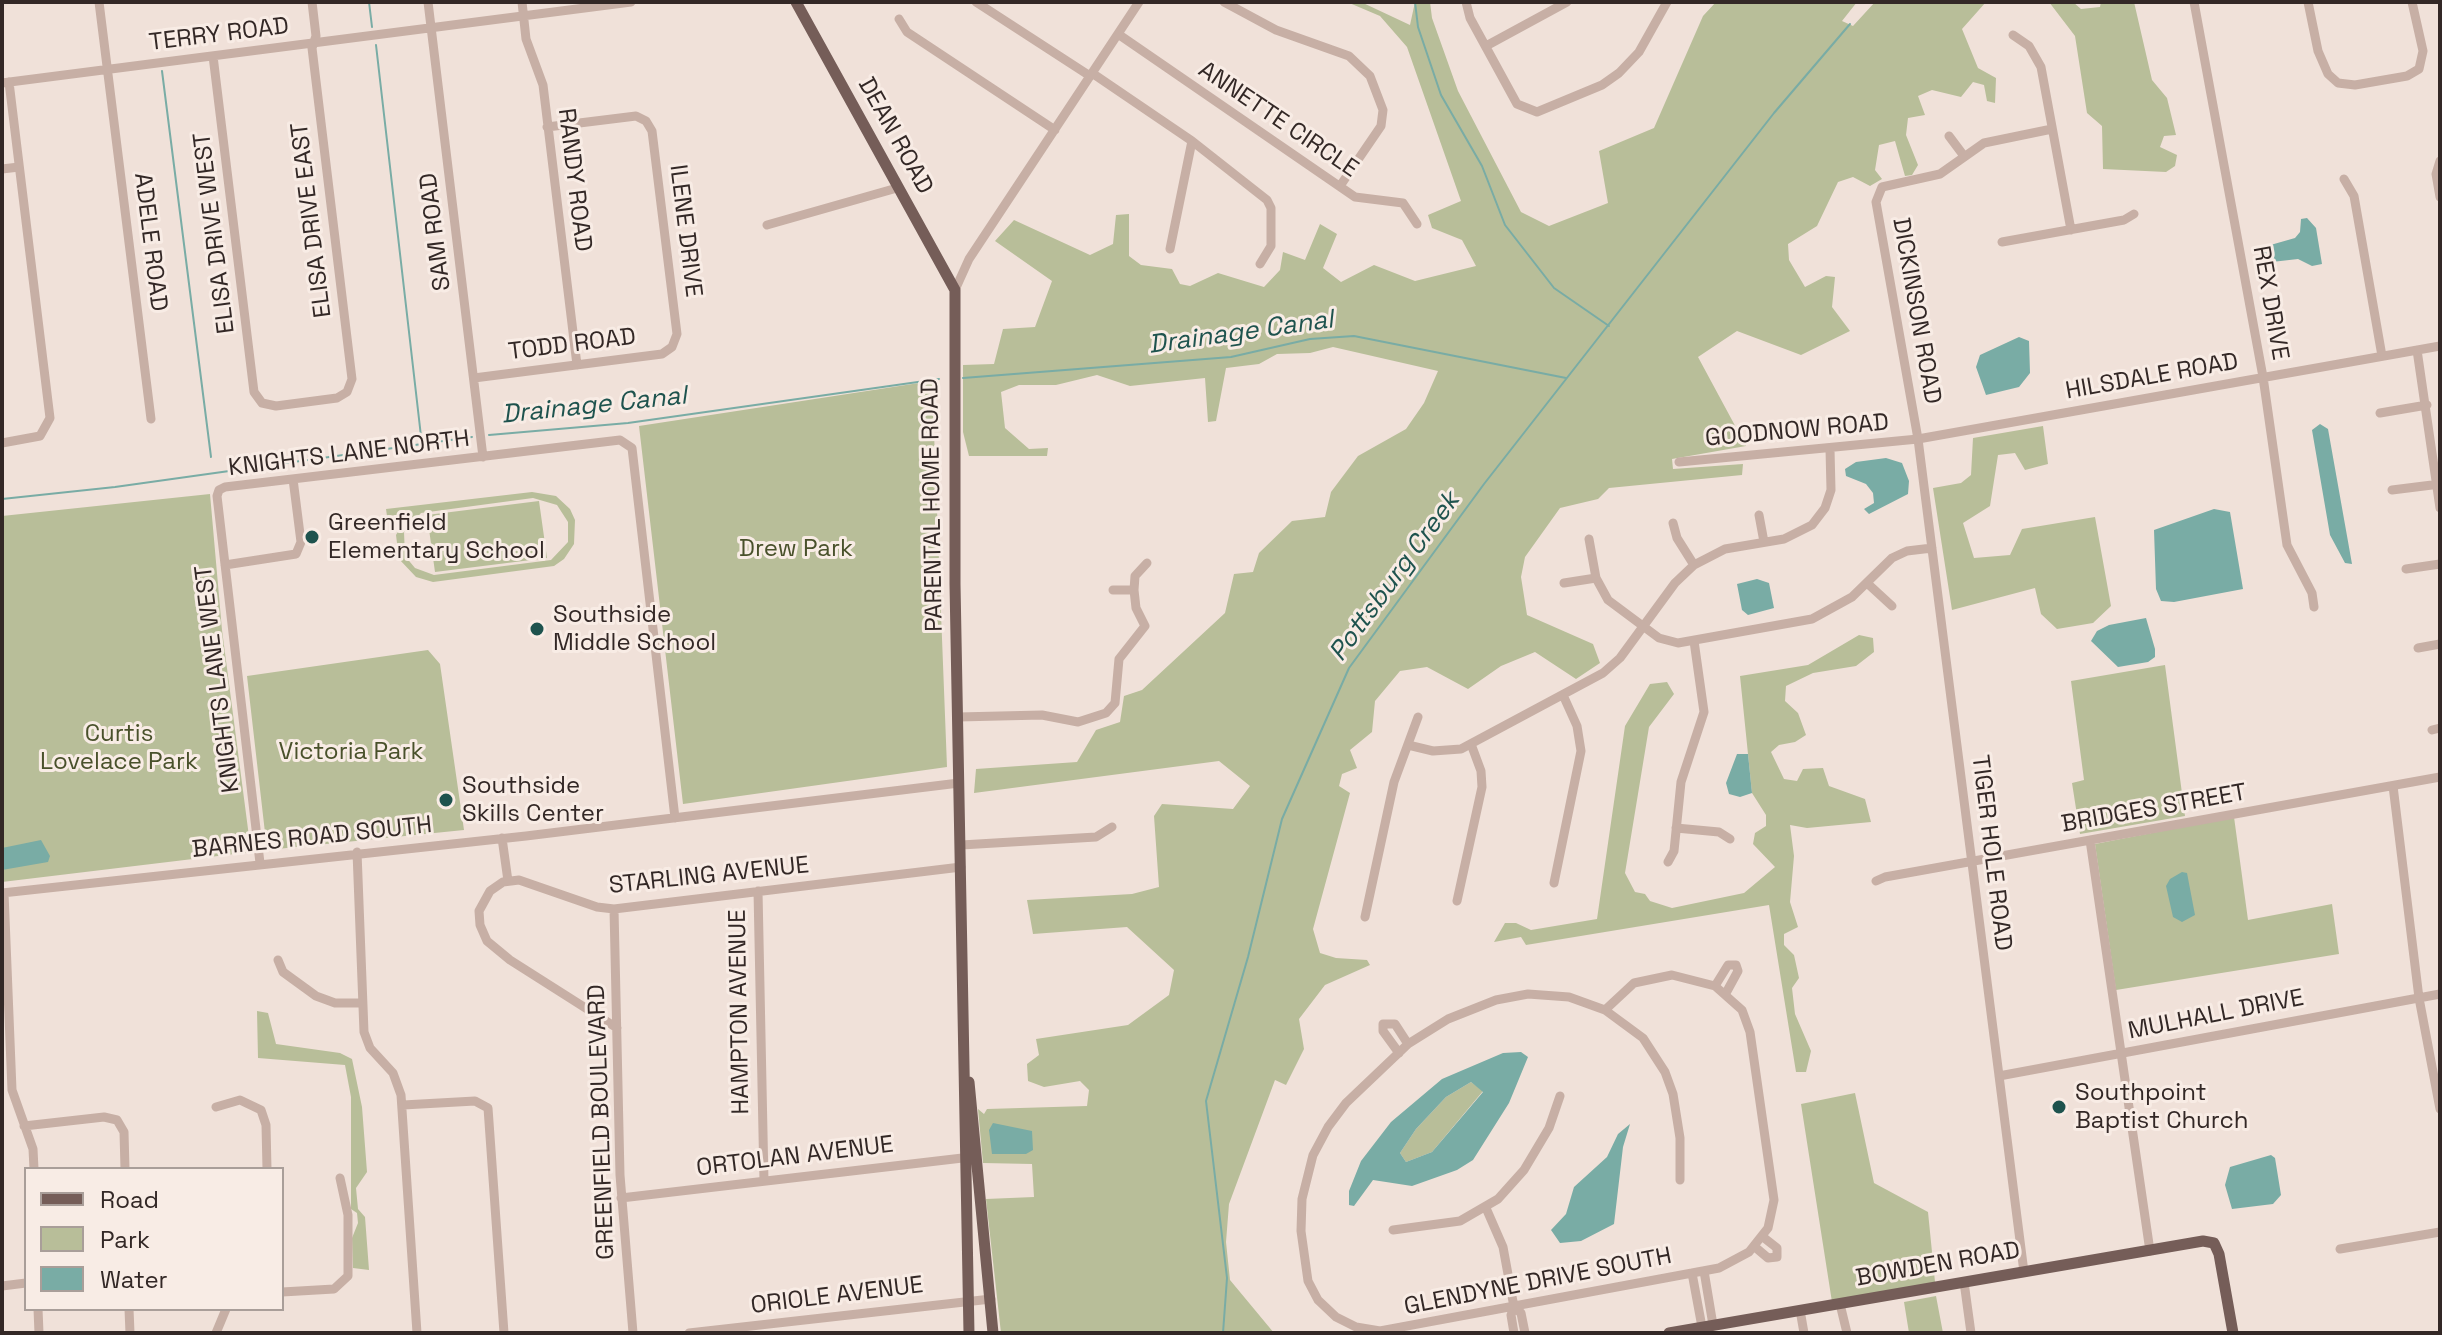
<!DOCTYPE html>
<style>
body{margin:0}
#map{position:relative;width:2442px;height:1335px;overflow:hidden;background:#f0e1d9;font-family:"Space Grotesk",sans-serif}
canvas{display:block}
.frame{position:absolute;inset:0;border:4px solid #332826;pointer-events:none}
.legend{position:absolute;left:24px;top:1167px;width:260px;height:144px;box-sizing:border-box;background:#f8ece5;border:2px solid #a99e99;margin:0;padding:10px 14px;list-style:none;font-size:24px;color:#332826}
.legend li{display:flex;align-items:center;gap:16px;height:40px}
.legend b{width:40px;border:2px solid #a99e99}
</style>
<div id="map">
<canvas width="2442" height="1335"></canvas>
<div class="frame"></div>
<ul class="legend">
<li><b style="height:10px;background:#755d58"></b>Road</li>
<li><b style="height:22px;background:#b8be99"></b>Park</li>
<li><b style="height:22px;background:#79aca5"></b>Water</li>
</ul>
</div>
<script>
const c = document.querySelector('canvas').getContext('2d');
c.lineJoin = 'round';
function fillPath(path, color) { c.fillStyle = color; c.fill(path, 'evenodd'); }
const shape = rows => new Path2D(rows.map(r => 'M' + r).join(''));
function strokePath(path, color, width, dash) { c.strokeStyle = color; c.lineWidth = width; c.lineCap = dash ? 'butt' : 'round'; c.setLineDash(dash || []); c.stroke(path); }
function drawText(font, color, halo, rows, align = 'center') {
  c.font = font + ' "Space Grotesk",sans-serif'; c.lineWidth = 6; c.setLineDash([]); c.textBaseline = 'middle'; c.strokeStyle = halo; c.fillStyle = color; for (const [text, x, y, turn = 0] of rows) {
    c.save(); c.translate(x, y); c.rotate((+turn || 0) * Math.PI / 180); c.textAlign = isNaN(turn) ? turn : align; if (halo) c.strokeText(text, 0, 0); c.fillText(text, 0, 0); c.restore();
  }
}
const green = shape([
 [1347,2,1361,2,1410,25,1415,2,1430,2,1432,18,1458,91,1521,212,1549,226,1608,203,1599,151,1654,128,1703,16,1716,2,1857,2,1842,21,1853,26,1875,2,1986,2,1962,29,1978,68,1996,78,1995,103,1987,101,1984,85,1973,82,1961,97,1932,90,1918,96,1925,115,1908,118,1906,135,1918,165,1912,175,1905,176,1895,141,1879,145,1875,170,1882,179,1870,186,1853,177,1838,182,1817,226,1788,244,1789,260,1805,287,1826,276,1835,277,1832,307,1850,331,1801,355,1737,331,1698,357,1746,446,1672,459,1673,469,1743,464,1742,475,1609,488,1598,499,1560,508,1525,557,1521,577,1527,615,1593,644,1600,663,1576,679,1535,652,1501,666,1468,689,1427,667,1400,671,1375,701,1372,732,1350,750,1357,768,1342,774,1339,786,1350,793,1313,929,1320,953,1336,958,1367,960,1370,965,1325,985,1299,1019,1304,1049,1286,1085,1275,1080,1229,1204,1226,1242,1230,1280,1274,1333,1001,1333,986,1199,1034,1197,1032,1164,983,1163,978,1109,984,1114,987,1109,1087,1106,1089,1090,1080,1081,1044,1087,1028,1081,1027,1064,1039,1055,1036,1039,1128,1025,1169,995,1174,970,1127,927,1033,934,1027,900,1132,894,1159,887,1154,816,1162,804,1233,809,1250,786,1219,761,974,793,976,769,1077,762,1096,730,1120,722,1124,696,1142,690,1225,613,1234,574,1253,572,1259,553,1292,521,1325,517,1331,492,1358,456,1406,429,1424,403,1438,371,1333,347,1310,353,1277,354,1259,364,1226,368,1216,421,1208,422,1205,378,1130,386,1097,375,1056,385,1019,385,1001,392,1005,428,1029,449,1048,448,1047,456,969,456,963,432,963,365,994,364,1003,329,1035,327,1052,281,995,241,1014,220,1090,255,1113,244,1116,215,1129,214,1129,256,1141,265,1172,269,1180,284,1190,286,1218,273,1264,287,1280,270,1283,252,1305,260,1320,224,1337,234,1323,268,1341,282,1374,265,1415,281,1476,266,1462,240,1432,228,1428,215,1461,201,1407,47,1380,16],
 [2049,2,2073,2,2081,9,2100,7,2101,2,2134,2,2152,80,2167,98,2176,135,2164,136,2160,147,2177,155,2175,166,2166,172,2103,169,2102,126,2087,113,2075,36],
 [932,381,947,767,683,804,639,426],
 [2043,426,2048,464,2025,470,2015,453,1998,455,1990,506,1963,523,1974,558,2010,555,2022,529,2095,517,2111,606,2093,623,2057,629,2041,614,2035,588,1952,610,1933,488,1961,483,1971,475,1973,438],
 [532,492,556,496,570,509,575,520,574,544,564,559,554,566,433,582,416,577,399,559,396,535,408,514,387,516,386,509],
 [533,498,557,505,568,522,568,542,551,560,434,575,415,568,405,556,404,532,421,513],
 [210,494,222,630,251,852,2,882,2,516],
 [539,501,547,558,435,572,427,515],
 [1859,635,1873,638,1874,652,1856,666,1813,673,1786,686,1785,701,1798,713,1806,735,1795,742,1779,745,1771,752,1784,779,1797,781,1803,769,1823,768,1829,786,1865,799,1871,822,1807,828,1790,825,1794,856,1790,902,1798,927,1784,934,1784,945,1794,955,1799,978,1792,988,1795,1014,1811,1051,1806,1072,1796,1072,1769,905,1526,945,1521,937,1494,942,1505,923,1516,923,1531,930,1597,919,1625,726,1650,684,1667,682,1674,694,1649,727,1625,873,1635,892,1645,894,1650,901,1672,908,1744,893,1775,867,1753,844,1755,833,1766,826,1766,815,1752,793,1740,676,1808,665],
 [428,650,440,664,464,830,267,850,247,676],
 [2165,665,2185,816,2080,834,2072,783,2084,780,2071,681],
 [2234,817,2248,920,2332,904,2339,954,2116,990,2095,844],
 [257,1011,268,1013,276,1044,340,1053,352,1059,362,1107,367,1172,356,1188,358,1209,365,1217,369,1270,353,1268,352,1238,358,1223,357,1213,351,1209,351,1097,345,1065,258,1058],
 [1471,1082,1483,1091,1432,1152,1406,1162,1400,1153,1416,1129,1446,1097],
 [1855,1093,1874,1183,1928,1212,1935,1282,1832,1302,1801,1104],
 [1936,1296,1943,1333,1909,1333,1904,1302]
]);
const water = shape([
 [2307,218,2316,228,2322,264,2312,266,2298,259,2263,263,2260,248,2295,238,2300,232,2301,219],
 [2019,337,2029,341,2030,373,2019,387,1986,395,1976,367,1980,355],
 [2320,424,2328,429,2352,564,2345,563,2330,535,2312,430],
 [1886,458,1902,463,1909,481,1908,494,1869,514,1864,509,1874,503,1873,493,1866,484,1846,476,1845,469,1856,462],
 [2214,509,2230,512,2243,589,2174,602,2161,601,2156,589,2154,530],
 [1757,579,1769,583,1774,608,1748,615,1742,610,1737,584],
 [2146,618,2155,649,2155,657,2148,662,2118,667,2091,641,2097,631,2109,625],
 [1737,754,1748,754,1752,793,1740,797,1729,794,1726,783],
 [41,840,50,856,48,862,2,870,2,848],
 [2182,872,2187,873,2195,915,2182,922,2173,917,2166,886,2170,879],
 [1503,1053,1521,1052,1528,1057,1509,1103,1473,1160,1457,1170,1412,1186,1373,1180,1354,1206,1349,1205,1349,1191,1361,1161,1391,1122,1442,1079],
 [1471,1082,1483,1092,1432,1152,1406,1162,1400,1153,1416,1129,1446,1097],
 [993,1123,1032,1131,1033,1150,1026,1154,992,1154,989,1130],
 [1630,1124,1623,1147,1614,1224,1581,1241,1560,1243,1551,1230,1566,1214,1574,1187,1607,1157,1618,1134],
 [2271,1155,2275,1158,2281,1195,2273,1204,2232,1209,2225,1185,2230,1167]
]);
const stream = shape([
 [369,2,372,27],
 [1415,2,1418,27,1441,95,1482,166,1505,225,1554,288,1609,326],
 [376,45,422,445],
 [162,71,211,457],
 [963,378,1231,357,1310,339,1354,336,1566,378],
 [489,435,628,423,939,379],
 [2,499,115,487,472,437],
 [1223,1333,1227,1278,1206,1101,1248,957,1282,819,1349,668,1484,484,1774,113,1850,24]
]);
const minor = shape([
 [99,2,151,419],
 [428,2,483,457],
 [522,2,526,39,543,85,577,365],
 [976,2,1090,76],
 [1224,2,1276,30,1349,56,1370,76,1383,110,1381,126,1340,186],
 [1466,2,1470,18,1517,104,1537,112,1602,85,1619,73,1639,52,1667,2],
 [2194,2,2263,377,2287,545,2312,593,2314,607],
 [2308,2,2318,51,2328,74,2338,83,2355,85,2407,76,2419,69,2423,51,2412,2],
 [899,19,907,32,1055,130],
 [1118,34,1355,197,1403,203,1417,224],
 [2013,35,2029,46,2041,67,2071,230],
 [1486,46,1567,2],
 [213,56,254,392,262,403,276,406,337,398,347,392,352,379,312,48,316,36,312,2],
 [1092,73,1192,141,1267,200,1271,208,1271,246,1260,264],
 [2,83,631,2],
 [646,121,652,131,677,334,672,347],
 [547,127,636,116,646,121],
 [1949,136,1964,156],
 [2440,161,2436,174,2440,197],
 [2,169,19,167],
 [2344,179,2354,196,2382,356],
 [767,225,897,188],
 [2002,242,2124,220,2134,214],
 [1170,249,1192,141],
 [955,290,969,259,1139,2],
 [2417,350,2440,508],
 [474,378,662,354,672,347],
 [2380,413,2427,405],
 [2,443,40,436,50,418,9,82],
 [1679,462,1918,439,2440,346],
 [2392,490,2440,484],
 [1759,515,1764,542],
 [1673,523,1677,538,1694,565],
 [1589,539,1596,578,1608,600,1659,638,1678,643,1812,619,1852,597,1892,558,1907,551,1932,548],
 [225,565,296,554,301,542,293,479],
 [2406,569,2440,564],
 [1564,583,1596,578],
 [1867,583,1892,606],
 [1113,590,1134,590],
 [2418,648,2440,644],
 [958,717,1042,715,1078,722,1106,713,1115,703,1119,659,1145,626,1136,608,1134,590,1135,576,1147,563],
 [2432,730,2440,728],
 [1408,745,1433,751,1461,749,1603,673,1620,658,1675,583,1694,565,1725,549,1784,539,1812,525,1825,508,1831,490,1830,449],
 [2393,786,2419,998,2440,1109],
 [1676,828,1719,832,1730,839],
 [502,838,508,881],
 [2090,840,2150,1251],
 [961,845,1096,837,1112,827],
 [357,852,364,1032,370,1048,393,1073,401,1095,417,1333],
 [1668,862,1674,851,1681,782,1704,712,1694,641],
 [260,863,217,496,219,490,225,487,620,440,632,448,675,818],
 [1876,881,1885,877,2440,777],
 [1554,883,1581,751,1577,726,1563,695],
 [758,891,764,1181],
 [2,893,526,836,959,783],
 [4,893,12,1090,33,1149,34,1169],
 [1457,901,1482,787,1481,771,1471,744],
 [614,909,620,1175,633,1333],
 [1365,917,1394,782,1418,717],
 [278,960,283,972,316,996,335,1003,361,1003],
 [1715,986,1728,965,1736,965,1738,971,1726,993],
 [1605,1010,1634,983,1672,975,1715,986,1742,1010,1750,1032,1774,1200,1768,1228,1749,1252,1719,1268,1380,1331,1356,1327,1336,1317,1318,1300,1308,1281,1301,1231,1302,1199,1313,1155,1328,1127,1346,1103,1408,1044,1448,1019,1496,1000,1528,994,1569,997,1605,1010,1643,1038,1665,1072,1673,1094,1680,1138,1680,1180],
 [617,1028,510,960,487,941,480,925,479,911,490,891,503,882,519,880,597,907,614,909,961,867],
 [1399,1053,1383,1031,1383,1024,1395,1024,1408,1044],
 [1999,1076,2440,994],
 [403,1105,475,1101,488,1108,504,1333],
 [216,1107,240,1100,261,1110,266,1125,267,1169],
 [24,1126,104,1117,117,1120,124,1132,125,1169],
 [621,1198,971,1157],
 [1486,1208,1503,1247,1514,1307,1511,1315,1514,1333],
 [1393,1230,1460,1221,1498,1199,1524,1170,1549,1128,1560,1096],
 [1755,1247,1768,1258,1777,1257,1777,1248,1763,1237],
 [2340,1249,2440,1232],
 [1704,1271,1713,1325],
 [2024,1272,1918,439,1876,202,1882,187,1940,174,1984,143,2052,129],
 [1692,1273,1702,1327],
 [1964,1282,1971,1333],
 [2,1286,26,1283],
 [282,1292,334,1289,348,1276,348,1215,340,1178],
 [1840,1304,1847,1333],
 [1514,1307,1521,1313,1525,1333],
 [38,1309,39,1333],
 [129,1309,130,1333],
 [1800,1310,1804,1333],
 [216,1333,226,1309],
 [689,1333,991,1299]
]);
const major = shape([
 [796,2,955,290,955,584,969,1333],
 [969,1082,993,1333],
 [1669,1333,2203,1241,2214,1243,2219,1254,2233,1333]
]);
const markers = [
 [312,537,8,"#1e534e"],
 [537,629,8,"#1e534e"],
 [446,800,8,"#1e534e"],
 [2059,1107,8,"#1e534e"]
];
const streetNames = [
 ["TERRY ROAD",219,35,-7],
 ["ANNETTE CIRCLE",1278,120,34],
 ["DEAN ROAD",895,136,61],
 ["RANDY ROAD",574,180,83],
 ["ELISA DRIVE EAST",312,220,-97],
 ["ILENE DRIVE",685,231,83],
 ["SAM ROAD",436,232,-97],
 ["ELISA DRIVE WEST",215,233,-97],
 ["ADELE ROAD",150,242,83],
 ["REX DRIVE",2270,303,80],
 ["DICKINSON ROAD",1916,311,80],
 ["TODD ROAD",572,345,-7],
 ["HILSDALE ROAD",2152,377,-10],
 ["GOODNOW ROAD",1797,431,-5],
 ["KNIGHTS LANE NORTH",349,454,-7],
 ["PARENTAL HOME ROAD",933,505,-91],
 ["KNIGHTS LANE WEST",218,679,-97],
 ["BRIDGES STREET",2154,809,-10],
 ["BARNES ROAD SOUTH",312,838,-6],
 ["TIGER HOLE ROAD",1991,853,83],
 ["STARLING AVENUE",709,876,-6],
 ["HAMPTON AVENUE",740,1012,-91],
 ["MULHALL DRIVE",2216,1015,-11],
 ["GREENFIELD BOULEVARD",602,1122,-92],
 ["ORTOLAN AVENUE",795,1157,-7],
 ["BOWDEN ROAD",1938,1265,-10],
 ["GLENDYNE DRIVE SOUTH",1538,1282,-11],
 ["ORIOLE AVENUE",837,1296,-7]
];
const poiNames = [
 ["Greenfield",328,523],
 ["Elementary School",328,551],
 ["Southside",553,615],
 ["Middle School",553,643],
 ["Southside",462,786],
 ["Skills Center",462,814],
 ["Southpoint",2075,1093],
 ["Baptist Church",2075,1121]
];
const parkNames = [
 ["Drew Park",796,549],
 ["Curtis",119,734],
 ["Lovelace Park",119,762],
 ["Victoria Park",351,752]
];
const waterNames = [
 ["Drainage Canal",1241,333,-8],
 ["Drainage Canal",594,406,-6],
 ["Pottsburg Creek",1395,577,-54]
];
fillPath(green, '#b8be99');
fillPath(water, '#79aca5');
strokePath(stream, '#79aca5', 2);
strokePath(minor, '#c7afa5', 9);
strokePath(major, '#755d58', 11);
for (const [x, y, r, color] of markers) { const dot = new Path2D(); dot.arc(x, y, r, 0, 2 * Math.PI); c.fillStyle = color; c.fill(dot); strokePath(dot, '#f8ece5', 3); }
drawText('24px', '#332826', '#f8ece5', streetNames);
drawText('24px', '#332826', '#f8ece5', poiNames, 'left');
drawText('24px', '#49512b', '#f8ece5', parkNames);
drawText('italic 26px', '#1e534e', '#f8ece5', waterNames);
</script>
